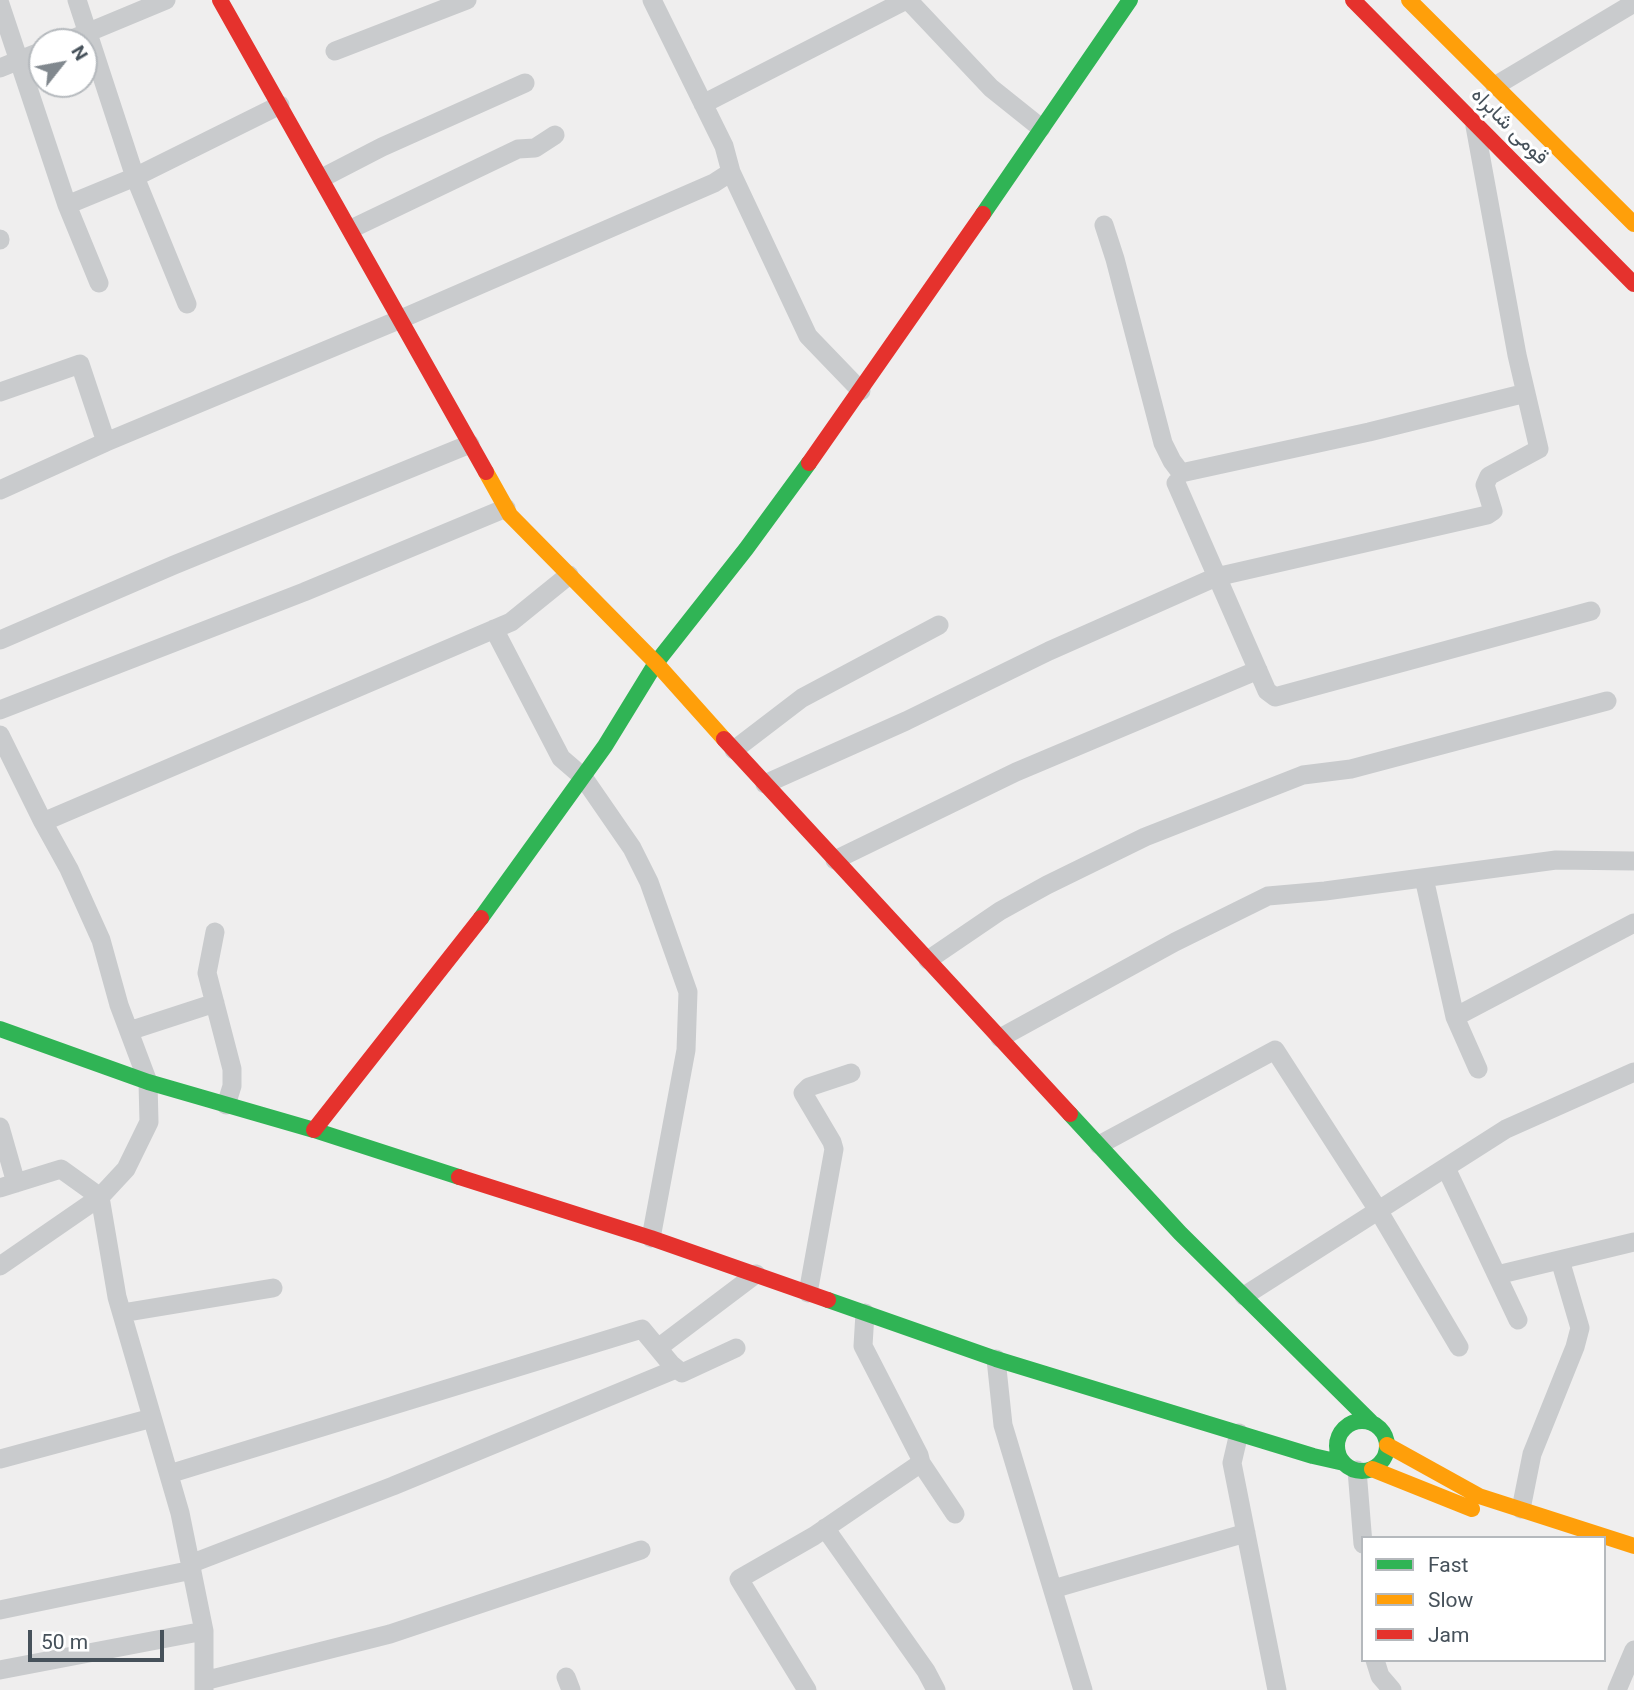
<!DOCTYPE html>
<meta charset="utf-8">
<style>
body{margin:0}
#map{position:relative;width:1634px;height:1690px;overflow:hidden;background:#efeeee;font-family:Roboto,sans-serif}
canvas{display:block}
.legend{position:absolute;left:1361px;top:1536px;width:245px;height:126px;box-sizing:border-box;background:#fff;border:2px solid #b5b9bd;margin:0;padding:9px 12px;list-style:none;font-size:21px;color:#46515a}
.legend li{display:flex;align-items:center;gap:14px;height:35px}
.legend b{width:35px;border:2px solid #b5b9bd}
.north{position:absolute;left:28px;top:28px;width:70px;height:70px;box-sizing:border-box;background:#fff;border:2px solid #b5b9bd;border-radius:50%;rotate:59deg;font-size:19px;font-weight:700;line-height:28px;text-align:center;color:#46515a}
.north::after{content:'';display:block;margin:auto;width:24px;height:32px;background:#81888e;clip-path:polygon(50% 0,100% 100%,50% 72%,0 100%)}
.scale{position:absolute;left:28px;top:1630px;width:136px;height:32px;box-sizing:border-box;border:4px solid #46515a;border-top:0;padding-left:9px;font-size:21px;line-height:24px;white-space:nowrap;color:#46515a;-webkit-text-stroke:5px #fff;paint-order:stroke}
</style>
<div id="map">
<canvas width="1634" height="1690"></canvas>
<ul class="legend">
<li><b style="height:9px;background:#30b455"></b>Fast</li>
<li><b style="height:9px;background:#ff9f0a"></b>Slow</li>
<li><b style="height:9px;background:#e5322d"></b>Jam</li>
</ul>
<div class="north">N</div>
<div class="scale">50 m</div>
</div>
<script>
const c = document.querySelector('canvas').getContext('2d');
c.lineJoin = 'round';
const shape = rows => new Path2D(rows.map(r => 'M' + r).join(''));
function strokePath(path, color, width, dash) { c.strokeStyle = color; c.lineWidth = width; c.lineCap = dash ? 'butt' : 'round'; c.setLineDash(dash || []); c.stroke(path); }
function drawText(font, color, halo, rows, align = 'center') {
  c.font = font + ' Roboto,Vazirmatn,sans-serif'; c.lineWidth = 6; c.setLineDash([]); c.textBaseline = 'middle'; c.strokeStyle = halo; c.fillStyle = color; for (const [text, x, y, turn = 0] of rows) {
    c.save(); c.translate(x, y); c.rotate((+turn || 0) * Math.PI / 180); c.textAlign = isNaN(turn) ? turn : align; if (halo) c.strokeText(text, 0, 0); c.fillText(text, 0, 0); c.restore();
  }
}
const street = shape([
 [77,0,135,177,187,304],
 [908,0,991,88,1041,128],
 [0,4,67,205,99,283],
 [65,42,166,0],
 [335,51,467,0],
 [0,68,42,51],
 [1495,86,1634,3],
 [703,104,906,0],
 [731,172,808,336,861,391],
 [322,178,382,147,525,83],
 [67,205,135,177,280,105],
 [1104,225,1115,259,1163,443,1172,461,1181,473,1369,432,1526,393],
 [351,229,518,149,535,148,555,135],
 [0,239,0,240],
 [0,392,80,364,106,442],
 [1176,483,1267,691,1275,697,1591,611],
 [0,490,106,442,401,319,714,183,731,172,724,146,652,0],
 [494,629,561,758,583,777,632,848,649,882,688,992,686,1050,651,1238],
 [0,640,174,565,470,444],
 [0,710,304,592,506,508],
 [0,735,43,822,511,622,569,575],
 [734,750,802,698,939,625],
 [765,784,906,721,1049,651,1216,577,1487,515,1493,511,1485,485,1489,476,1539,449,1517,355,1475,126],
 [43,822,69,869,101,940,119,1005,148,1082,149,1122,126,1169,100,1197,117,1297,180,1513,204,1631,204,1690],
 [835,860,1016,772,1258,670],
 [1424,878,1455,1017,1478,1069],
 [215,932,207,973,232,1069,232,1086,226,1105],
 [928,960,1000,911,1047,885,1145,837,1303,775,1351,769,1607,701],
 [1455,1017,1634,923],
 [129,1031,215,1003],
 [1000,1038,1175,942,1268,896,1325,891,1556,860,1634,861],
 [0,1127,16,1183],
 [1099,1145,1275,1050,1378,1210,1459,1347],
 [1446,1168,1518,1320],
 [0,1188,61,1169,100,1197,0,1266],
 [1497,1275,1634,1242],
 [808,1293,834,1149,832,1142,803,1093,809,1087,851,1073],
 [1244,1296,1506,1129,1634,1072],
 [122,1313,273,1288],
 [865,1313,863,1346,919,1455,921,1463,955,1514],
 [658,1348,756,1274],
 [996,1359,1003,1425,1083,1690],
 [1239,1433,1232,1463,1277,1690],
 [0,1459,152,1418],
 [1357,1470,1363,1544],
 [169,1474,642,1329,671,1364,682,1373,736,1348],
 [1521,1509,1532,1454,1575,1347,1580,1328,1560,1260],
 [825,1528,926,1671,936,1690],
 [190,1564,393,1486,676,1369],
 [1053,1589,1246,1533],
 [0,1610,192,1570],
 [1375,1660,1380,1676,1392,1690],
 [0,1670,204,1631],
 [566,1677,571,1690],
 [204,1681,390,1634,641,1550],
 [807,1690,739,1579,814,1536,921,1463],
 [1617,1690,1634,1650]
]);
const fast = shape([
 [983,214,1130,0],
 [481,918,605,746,656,663,746,549,809,463],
 [0,1029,148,1082,314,1130,459,1177],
 [1070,1114,1180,1233,1371,1422],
 [828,1300,996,1359,1313,1456,1344,1463],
 '1337 1446a25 25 0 1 1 50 0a25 25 0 1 1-50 0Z'
]);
const slow = shape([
 [1409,0,1634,224],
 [486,472,510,515,656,663,724,739],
 [1387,1445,1479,1496,1634,1546],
 [1372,1469,1472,1509]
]);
const jam = shape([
 [220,0,486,472],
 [1353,0,1634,284],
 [809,463,983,214],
 [724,739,1070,1114],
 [314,1130,481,918],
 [459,1177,651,1238,828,1300]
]);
const streetNames = [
 ["قومی شاہراہ",1509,127,45]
];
strokePath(street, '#c9cbcd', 19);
strokePath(fast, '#30b455', 16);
strokePath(slow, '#ff9f0a', 16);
strokePath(jam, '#e5322d', 16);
drawText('21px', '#46515a', '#fff', streetNames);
</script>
